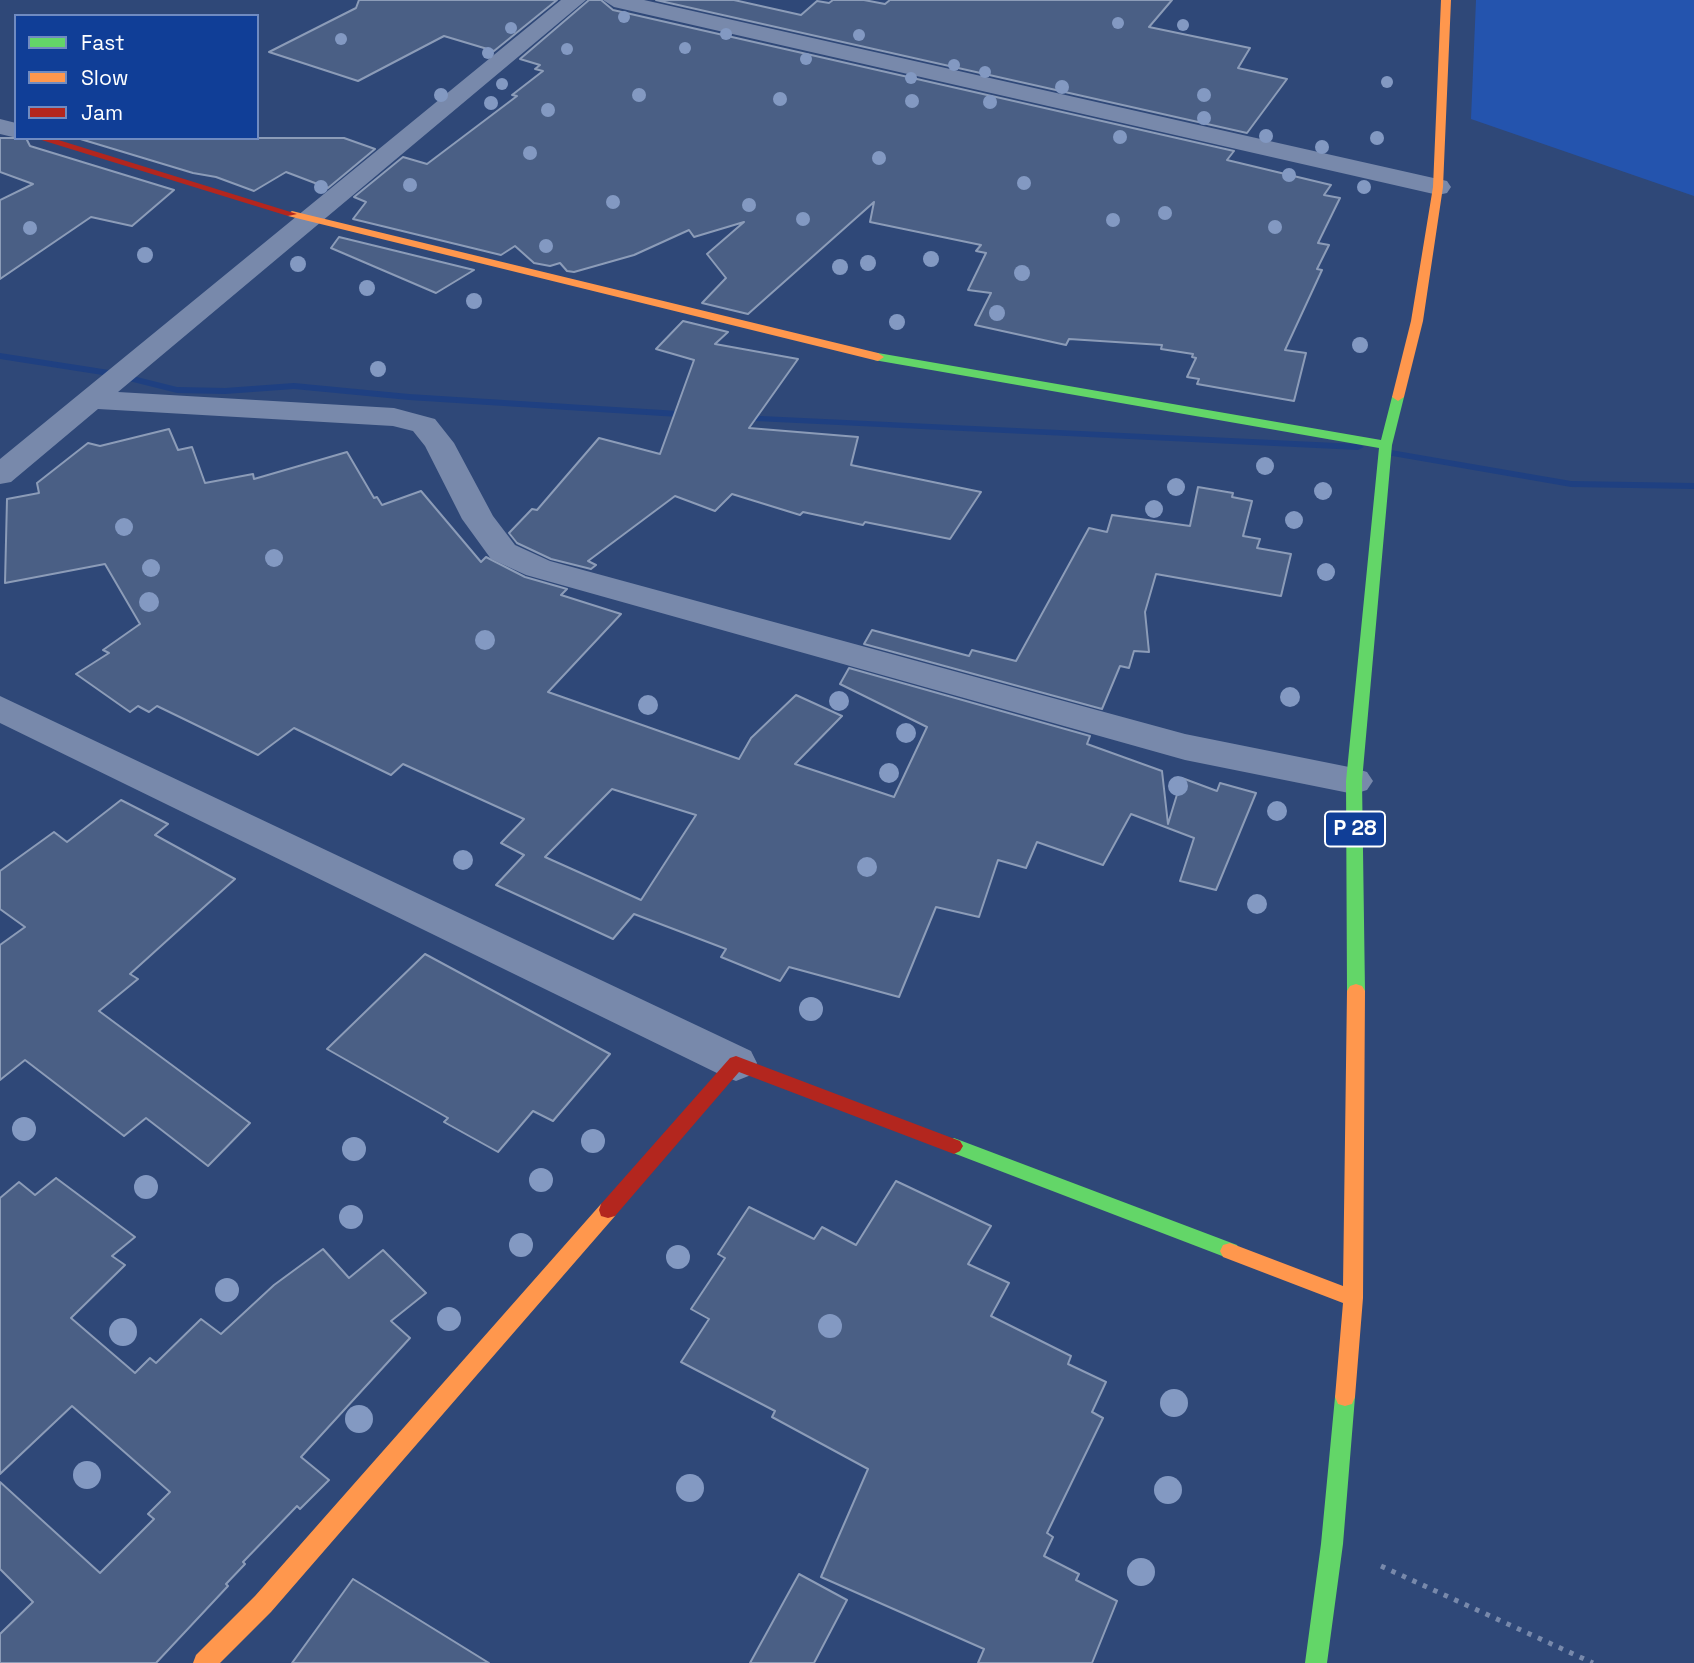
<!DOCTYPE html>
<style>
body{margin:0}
#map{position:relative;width:1694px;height:1663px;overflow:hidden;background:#2f4878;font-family:"Space Grotesk",sans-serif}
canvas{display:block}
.legend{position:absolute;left:14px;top:14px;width:245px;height:126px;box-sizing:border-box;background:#103e97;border:2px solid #708bc1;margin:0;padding:9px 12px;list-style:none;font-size:21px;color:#fff}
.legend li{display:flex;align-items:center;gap:14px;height:35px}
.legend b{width:35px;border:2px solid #708bc1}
</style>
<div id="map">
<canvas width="1694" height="1663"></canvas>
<ul class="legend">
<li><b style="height:9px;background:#63d668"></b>Fast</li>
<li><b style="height:9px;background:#ff974d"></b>Slow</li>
<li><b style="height:9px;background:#b3261e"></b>Jam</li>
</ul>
</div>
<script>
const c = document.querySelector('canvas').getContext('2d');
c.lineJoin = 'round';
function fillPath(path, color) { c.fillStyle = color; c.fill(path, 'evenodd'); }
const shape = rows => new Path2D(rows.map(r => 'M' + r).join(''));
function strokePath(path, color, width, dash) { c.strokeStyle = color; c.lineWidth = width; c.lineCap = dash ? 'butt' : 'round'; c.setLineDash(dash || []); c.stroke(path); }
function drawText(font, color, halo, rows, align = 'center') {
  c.font = font + ' "Space Grotesk",sans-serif'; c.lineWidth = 5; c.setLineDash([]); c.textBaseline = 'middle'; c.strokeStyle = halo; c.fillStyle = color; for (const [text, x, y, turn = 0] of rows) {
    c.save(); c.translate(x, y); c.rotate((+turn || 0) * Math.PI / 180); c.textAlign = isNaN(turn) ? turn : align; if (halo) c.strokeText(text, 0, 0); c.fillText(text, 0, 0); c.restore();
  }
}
const green = shape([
 [1476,0,1694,0,1694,196,1471,119]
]);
const stream = shape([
 [0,353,109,370,177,387,225,388,294,383,409,394,694,412,700,415,694,418,409,400,294,389,225,394,177,393,109,376,0,359,0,353],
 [739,415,1358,444,1364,447,1358,450,735,420,733,418,739,415],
 [1385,449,1571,481,1694,483,1694,489,1571,487,1381,454,1379,452,1385,449]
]);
const building = shape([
 [359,0,557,0,494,51,444,36,358,81,269,52,356,8,359,0],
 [589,0,601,0,613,10,1234,151,1227,160,1331,185,1324,195,1340,198,1318,243,1329,245,1317,269,1322,270,1285,350,1306,353,1294,401,1197,384,1199,379,1187,377,1196,358,1192,357,1193,354,1161,349,1162,345,1069,339,1066,345,975,325,991,293,968,290,986,253,976,251,981,245,870,222,874,202,748,314,702,303,726,278,707,254,744,222,694,237,689,230,634,255,574,272,567,271,560,263,550,266,534,263,515,246,501,255,353,219,366,202,354,197,403,157,427,164,517,96,512,95,543,71,535,69,540,65,520,59,589,0],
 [656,0,734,0,801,15,817,1,829,3,833,0,864,0,885,4,890,0,1172,0,1149,27,1250,48,1238,68,1287,79,1247,133,656,0],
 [0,138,26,138,30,146,174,190,132,226,91,217,0,279,0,200,33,184,0,172,0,138],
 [77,138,344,138,375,149,328,188,286,172,254,191,216,177,193,173,77,138],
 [339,237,474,270,436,293,331,248,339,237],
 [683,321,728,332,715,344,798,359,749,428,858,437,851,465,981,492,950,539,865,522,863,525,803,512,800,515,732,494,715,511,675,496,588,561,596,565,591,569,551,559,517,543,509,533,532,509,537,510,599,438,660,454,694,360,656,349,683,321],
 [169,429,178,450,192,447,205,483,253,474,254,479,347,452,374,498,377,497,382,505,421,491,481,562,486,557,525,577,567,589,561,595,621,614,548,692,739,759,751,738,796,695,842,716,795,764,894,797,927,727,840,684,849,668,1090,736,1087,744,1162,771,1168,824,1182,778,1217,791,1220,783,1256,793,1216,890,1180,881,1194,838,1131,814,1103,865,1037,842,1026,868,998,860,979,917,936,907,899,997,789,967,780,981,721,957,726,949,634,914,613,939,496,885,524,855,501,843,524,819,403,764,391,775,294,728,258,755,157,706,149,712,138,706,130,712,76,674,109,653,103,650,140,624,105,564,5,583,7,499,39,493,37,483,88,443,100,446,169,429],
 [612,789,696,815,641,900,545,857,612,789],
 [1198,487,1233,493,1232,497,1252,501,1243,536,1260,539,1257,548,1291,554,1281,596,1156,574,1145,612,1149,652,1134,651,1129,668,1120,666,1102,709,864,644,872,630,969,656,972,650,1016,661,1089,528,1107,532,1112,515,1190,526,1198,487],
 [121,800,168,824,155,835,235,879,130,974,138,979,99,1011,250,1123,208,1166,146,1118,124,1136,25,1060,0,1080,0,945,25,927,0,909,0,871,54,832,67,842,121,800],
 [425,954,610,1054,553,1121,533,1111,498,1152,444,1122,448,1118,327,1049,425,954],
 [56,1178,135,1237,112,1256,125,1265,71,1318,135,1373,150,1358,156,1363,201,1319,221,1334,274,1285,323,1249,349,1278,383,1250,426,1293,391,1321,410,1338,301,1457,329,1480,300,1509,297,1506,243,1562,245,1564,226,1584,228,1586,156,1663,0,1663,0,1634,33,1602,0,1569,0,1482,100,1573,154,1519,148,1514,170,1492,72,1406,0,1474,0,1198,19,1182,35,1195,56,1178],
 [896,1181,991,1226,968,1264,1009,1283,991,1316,1071,1356,1068,1364,1106,1382,1092,1412,1103,1418,1047,1533,1053,1537,1044,1556,1079,1574,1076,1580,1117,1601,1092,1663,978,1663,984,1649,821,1577,868,1469,772,1417,775,1411,681,1362,709,1319,691,1309,725,1258,718,1254,749,1207,814,1239,822,1227,856,1245,896,1181],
 [799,1574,847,1600,814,1663,750,1663,799,1574],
 [353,1579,489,1663,292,1663,353,1579]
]);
const path = shape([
 [1381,1566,1593,1663]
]);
const street = shape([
 [561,0,586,0,118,392,394,408,435,419,454,443,493,516,515,545,550,561,1185,734,1354,768,1367,772,1373,781,1367,790,1354,794,1185,760,526,575,491,559,462,519,425,446,413,431,393,426,98,409,11,482,0,484,0,459,561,0],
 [603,0,644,0,1438,179,1447,181,1451,187,1447,193,1438,195,614,7,603,0],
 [0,119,16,123,17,138,0,134,0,119],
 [0,696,751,1051,757,1063,751,1075,736,1081,721,1075,0,723,0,696]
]);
const fast = shape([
 [878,353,1381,440,1392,397,1394,394,1402,394,1404,397,1392,445,1362,781,1365,991,1362,996,1356,998,1350,996,1347,991,1346,781,1379,448,874,360,874,354,878,353],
 [954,1138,1237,1245,1240,1251,1237,1257,1230,1259,948,1151,945,1146,948,1141,954,1138],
 [1345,1388,1352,1390,1355,1397,1343,1544,1327,1663,1305,1663,1321,1544,1335,1397,1338,1390,1345,1388]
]);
const slow = shape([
 [1441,0,1451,0,1443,187,1423,321,1404,397,1398,401,1392,397,1411,321,1433,187,1441,0],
 [292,211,878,353,884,357,878,361,288,216,287,214,292,211],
 [1356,984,1362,986,1365,991,1363,1298,1355,1397,1352,1404,1345,1406,1338,1404,1335,1397,1343,1303,1223,1257,1220,1251,1223,1245,1230,1243,1343,1286,1347,991,1350,986,1356,984],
 [608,1202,615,1204,617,1210,615,1216,271,1612,220,1663,193,1663,196,1655,255,1596,601,1204,608,1202]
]);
const jam = shape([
 [35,138,52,138,297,214,288,216,35,138],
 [736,1056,960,1141,963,1146,960,1151,954,1154,739,1072,615,1216,608,1218,601,1216,599,1210,601,1204,730,1058,736,1056]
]);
const trees = [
 [624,17,6],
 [1118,23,6],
 [1183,25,6],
 [511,28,6],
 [726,34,6],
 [859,35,6],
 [341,39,6],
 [685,48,6],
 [567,49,6],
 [488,53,6],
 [806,59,6],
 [954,65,6],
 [985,72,6],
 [911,78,6],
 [1387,82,6],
 [502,84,6],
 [1062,87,7],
 [441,95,7],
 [639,95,7],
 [1204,95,7],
 [780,99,7],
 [912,101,7],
 [990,102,7],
 [491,103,7],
 [548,110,7],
 [1204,118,7],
 [1266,136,7],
 [1120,137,7],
 [1377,138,7],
 [1322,147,7],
 [530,153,7],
 [879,158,7],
 [1289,175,7],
 [1024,183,7],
 [410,185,7],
 [321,187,7],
 [1364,187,7],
 [613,202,7],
 [749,205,7],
 [1165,213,7],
 [803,219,7],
 [1113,220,7],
 [1275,227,7],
 [30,228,7],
 [546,246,7],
 [145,255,8],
 [931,259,8],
 [868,263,8],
 [298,264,8],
 [840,267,8],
 [1022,273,8],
 [367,288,8],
 [474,301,8],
 [997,313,8],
 [897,322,8],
 [1360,345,8],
 [378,369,8],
 [1265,466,9],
 [1176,487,9],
 [1323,491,9],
 [1154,509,9],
 [1294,520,9],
 [124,527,9],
 [274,558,9],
 [151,568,9],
 [1326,572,9],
 [149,602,10],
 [485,640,10],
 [1290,697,10],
 [839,701,10],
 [648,705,10],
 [906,733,10],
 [889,773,10],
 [1178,786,10],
 [1277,811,10],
 [463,860,10],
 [867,867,10],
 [1257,904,10],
 [811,1009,12],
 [24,1129,12],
 [593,1141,12],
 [354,1149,12],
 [541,1180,12],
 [146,1187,12],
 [351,1217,12],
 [521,1245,12],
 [678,1257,12],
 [227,1290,12],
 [449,1319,12],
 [830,1326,12],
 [123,1332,14],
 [1174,1403,14],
 [359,1419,14],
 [87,1475,14],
 [690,1488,14],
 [1168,1490,14],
 [1141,1572,14]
];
const shields = [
 [1355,829,60]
];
const shieldNames = [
 ["P 28",1355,829]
];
fillPath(green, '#2454ae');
fillPath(stream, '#1f4081');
fillPath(building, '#4a5f85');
strokePath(building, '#8c9cb8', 2);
strokePath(path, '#7889ab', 5, [4.5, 7]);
fillPath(street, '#7889ab');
fillPath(fast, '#63d668');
fillPath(slow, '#ff974d');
fillPath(jam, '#b3261e');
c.fillStyle = '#8399c2';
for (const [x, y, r] of trees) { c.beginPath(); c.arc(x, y, r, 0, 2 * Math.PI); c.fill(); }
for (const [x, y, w] of shields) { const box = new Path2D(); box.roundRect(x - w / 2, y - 17.5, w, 35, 5); c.fillStyle = '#103e97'; c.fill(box); strokePath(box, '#fff', 2); }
drawText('bold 21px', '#fff', null, shieldNames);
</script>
